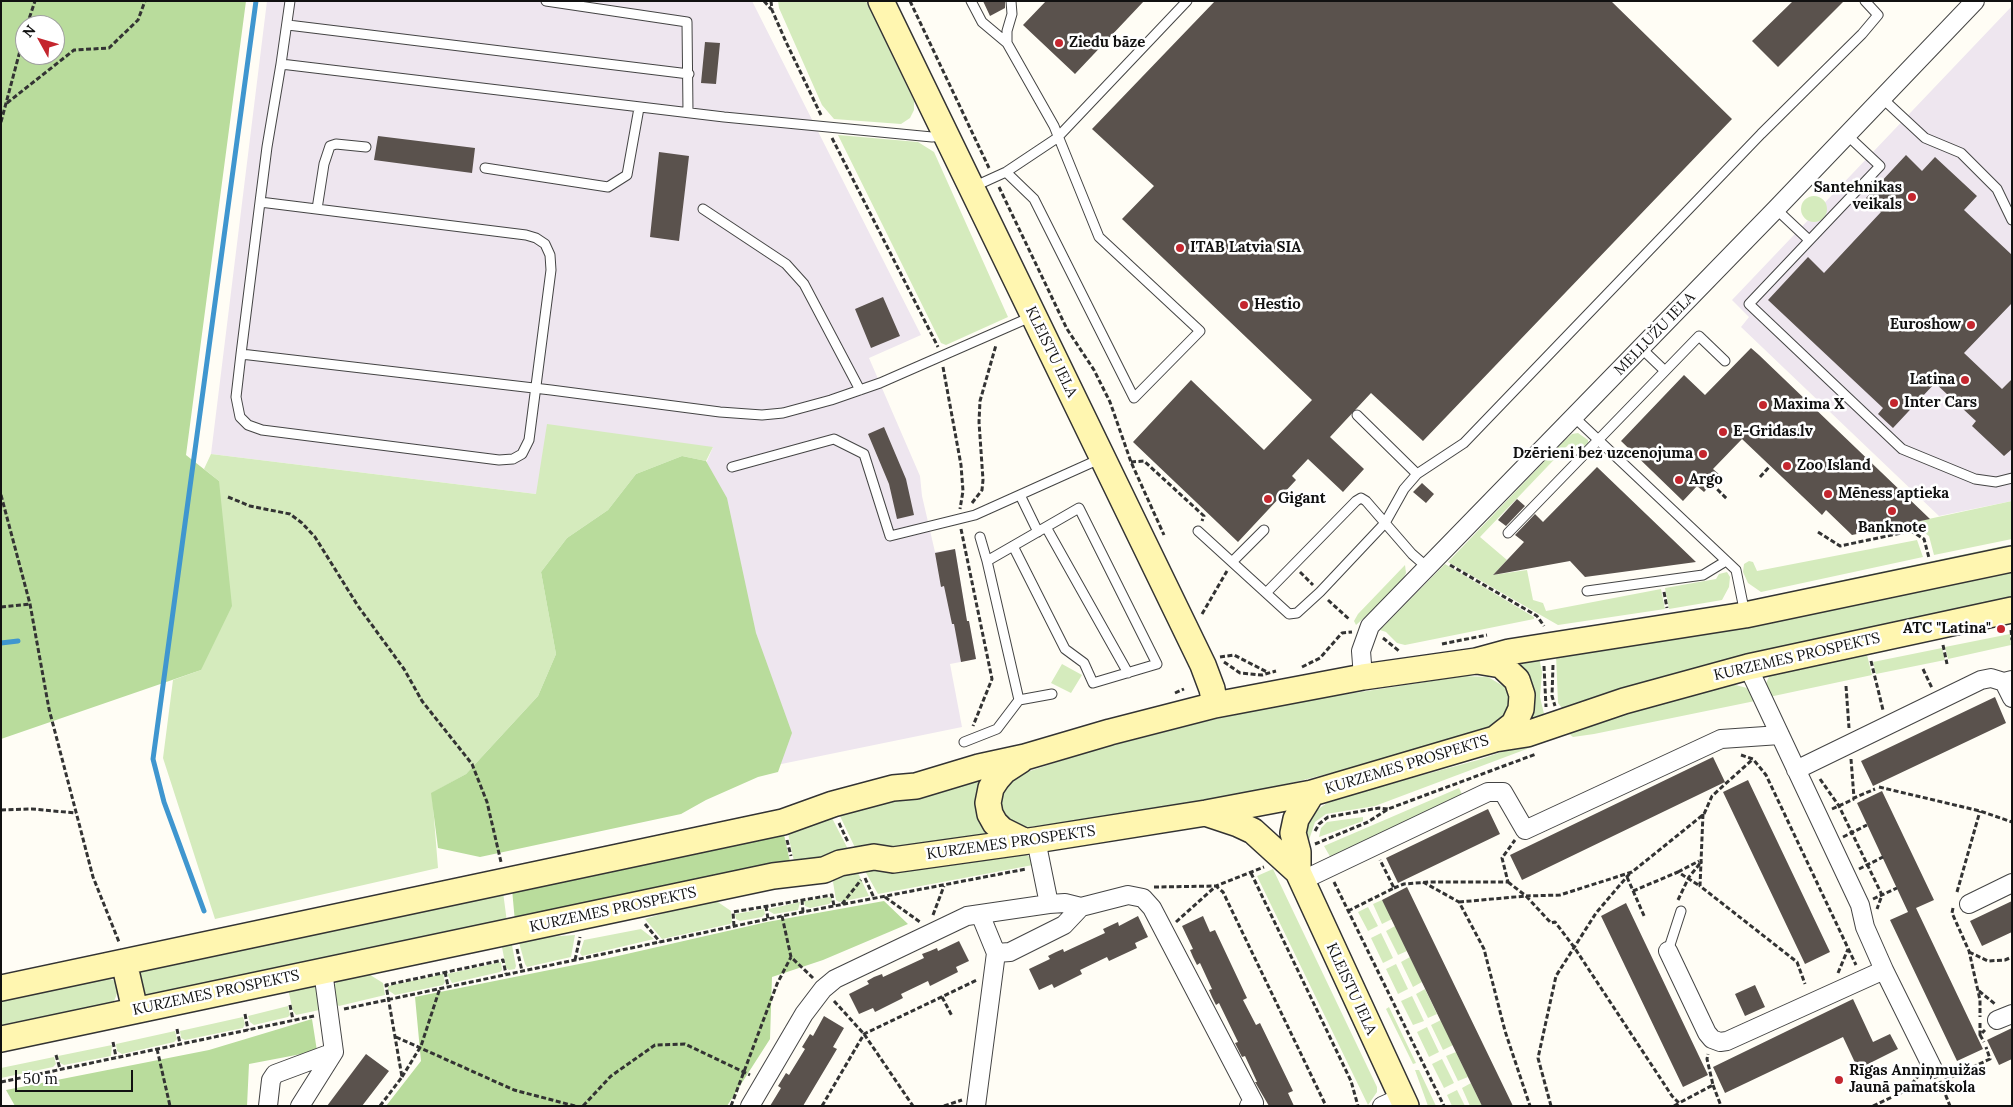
<!DOCTYPE html>
<meta charset="utf-8">
<style>
body{margin:0}
#map{position:relative;width:2013px;height:1107px;overflow:hidden;background:#fffdf5;font-family:Lora,serif}
canvas{display:block}
.frame{position:absolute;inset:0;border:2px solid #111;pointer-events:none}
.north{position:absolute;left:15px;top:15px;width:50px;height:50px;box-sizing:border-box;background:#fff;border:1px solid #a0a0a0;border-radius:50%;rotate:309deg;font-size:14px;font-weight:700;line-height:20px;text-align:center;color:#111}
.north::after{content:'';display:block;margin:auto;width:18px;height:22px;background:#c4262e;clip-path:polygon(50% 0,100% 100%,50% 72%,0 100%)}
.scale{position:absolute;left:15px;top:1070px;width:118px;height:22px;box-sizing:border-box;border:2px solid #111;border-top:0;padding-left:6px;font-size:15px;line-height:18px;white-space:nowrap;color:#111;-webkit-text-stroke:4px #fff;paint-order:stroke}
</style>
<div id="map">
<canvas width="2013" height="1107"></canvas>
<div class="frame"></div>
<div class="north">N</div>
<div class="scale">50 m</div>
</div>
<script>
const c = document.querySelector('canvas').getContext('2d');
c.lineJoin = 'round';
function fillPath(path, color) { c.fillStyle = color; c.fill(path, 'evenodd'); }
const shape = rows => new Path2D(rows.map(r => 'M' + r).join(''));
function strokePath(path, color, width, dash) { c.strokeStyle = color; c.lineWidth = width; c.lineCap = dash ? 'butt' : 'round'; c.setLineDash(dash || []); c.stroke(path); }
function drawText(font, color, halo, rows, align = 'center') {
  c.font = font + ' Lora,serif'; c.lineWidth = 5; c.setLineDash([]); c.textBaseline = 'middle'; c.strokeStyle = halo; c.fillStyle = color; for (const [text, x, y, turn = 0] of rows) {
    c.save(); c.translate(x, y); c.rotate((+turn || 0) * Math.PI / 180); c.textAlign = isNaN(turn) ? turn : align; if (halo) c.strokeText(text, 0, 0); c.fillText(text, 0, 0); c.restore();
  }
}
const industrial = shape([
 [267,1,752,1,921,335,869,358,920,476,922,496,935,552,955,549,967,621,969,621,976,659,950,664,962,727,757,769,698,482,713,447,536,494,211,454],
 [2012,6,2012,501,1939,516,1741,327,1749,317,1732,300]
]);
const green = shape([
 [778,1,866,1,914,101,914,110,910,118,901,124,834,119,822,105,779,8],
 [838,135,918,142,934,152,1008,317,946,345,941,343],
 '1801 209a13 13 0 1 1 26 0a13 13 0 1 1-26 0Z',
 [547,424,713,447,706,461,682,456,636,474,608,510,567,538,541,572,556,654,538,696,466,774,432,793,438,868,215,919,163,758,173,680,201,670,219,481,204,469,211,454,536,494],
 [1578,433,1588,440,1588,443,1578,452,1569,444,1480,537,1507,560,1493,575,1527,570,1533,600,1543,603,1546,611,1661,589,1665,609,1558,625,1448,562,1562,443,1572,434],
 [2012,501,2012,539,1934,555,1929,536,1910,523],
 [1917,540,1923,557,1761,592,1748,583,1743,572,1744,564,1749,561,1753,562,1757,571],
 [2008,545,1981,556,1820,587,1819,585],
 [1445,564,1534,617,1534,619,1405,645,1397,643,1386,632,1380,630],
 [1405,565,1406,573,1400,585,1356,625,1354,621,1358,614],
 [2012,568,2012,601,1565,712,1558,703,1556,655],
 [1727,572,1730,577,1729,587,1722,600,1669,609,1665,588,1716,579,1719,574],
 [2010,634,2011,645,1948,659,1945,647],
 [1942,648,1945,660,1876,674,1873,662],
 [1867,655,1872,675,1769,697,1765,686,1770,674,1814,661],
 [1539,657,1542,672,1540,697,1545,718,1528,725,1516,660],
 [1062,664,1082,675,1071,693,1051,683],
 [1464,676,1488,677,1505,687,1510,702,1509,710,1497,725,1384,760,1279,786,1144,812,1022,828,1012,825,999,813,1000,790,1018,775,1087,752,1207,721,1296,702],
 [1728,683,1747,688,1755,701,1594,734,1573,737,1568,733,1644,705],
 [1551,735,1548,741,1375,806,1326,814,1315,822,1309,840,1305,842,1304,828,1313,813,1331,800,1478,760],
 [983,775,994,836,859,856,840,816],
 [1459,788,1464,798,1332,860,1324,846],
 [1363,817,1363,821,1319,837,1321,828,1327,822],
 [832,818,852,857,795,866,787,829],
 [1023,854,1031,857,1033,865,878,894,865,871],
 [1273,869,1377,1087,1377,1092,1368,1105,1257,876],
 [858,873,869,896,839,902,836,900,833,882,834,876],
 [503,892,507,922,146,996,138,980,141,970],
 [831,897,832,901,829,904,810,908,805,906,804,901],
 [712,898,731,911,732,922,730,924,662,939,645,919],
 [1382,900,1392,919,1382,924,1373,904],
 [800,902,798,910,774,914,769,911,769,909],
 [1368,907,1378,926,1368,931,1358,912],
 [764,909,765,914,762,917,740,921,736,919,735,914],
 [1395,926,1407,951,1398,955,1386,931],
 [641,929,654,939,582,956,580,953,584,940],
 [1381,933,1393,958,1383,963,1371,938],
 [575,935,571,957,527,967,525,964,518,939],
 [511,940,516,966,515,969,509,970,506,968,501,942],
 [1410,957,1422,982,1413,987,1401,962],
 [501,962,502,970,500,972,452,983,447,974],
 [1396,964,1408,989,1398,994,1386,969],
 [364,971,383,983,385,995,339,1006,336,1004,334,993,335,984,340,979],
 [443,974,445,982,443,985,395,995,388,990,388,986],
 [103,976,115,981,117,985,118,991,113,1004,1,1029,1,998],
 [314,985,319,989,324,1009,296,1015,293,1011,288,989],
 [1425,989,1437,1014,1428,1018,1416,994],
 [1412,996,1424,1021,1413,1025,1401,1001],
 [288,1006,290,1015,288,1017,254,1025,250,1022,248,1016],
 [1389,1007,1416,1063,1413,1064,1386,1009],
 [243,1017,245,1024,243,1028,185,1040,181,1038,180,1031],
 [1441,1020,1453,1045,1443,1050,1431,1025],
 [1427,1027,1439,1052,1429,1057,1417,1032],
 [175,1031,177,1039,174,1042,122,1054,117,1051,116,1044],
 [112,1045,111,1056,64,1065,60,1063,58,1056],
 [1456,1052,1468,1077,1458,1081,1446,1056],
 [54,1057,56,1064,53,1067,1,1078,1,1068],
 [1442,1059,1454,1083,1444,1088,1432,1064],
 [1415,1070,1419,1070,1436,1106,1428,1106],
 [1471,1083,1482,1106,1470,1106,1462,1088],
 [1457,1090,1465,1106,1452,1106,1447,1095]
]);
const forest = shape([
 [1,1,246,1,186,455,219,481,232,606,201,670,1,739],
 [25,25,55,25,55,55,25,55],
 [682,456,706,461,727,498,756,633,792,733,778,772,758,777,706,800,681,814,480,857,438,848,431,793,466,774,538,696,556,654,541,572,567,538,608,510,636,474],
 [783,830,791,866,515,922,512,889],
 [884,901,908,924,823,960,772,977,770,1039,727,1106,386,1106,421,1061,415,997,609,958,767,922],
 [312,1019,317,1051,249,1064,247,1106,15,1106,6,1090,209,1050]
]);
const stream = shape([
 [1,643,18,641],
 [204,911,164,802,153,759,256,1]
]);
const building = shape([
 [983,1,1005,1,1005,8,990,16],
 [1046,1,1144,1,1075,74,1023,25],
 [1215,1,1611,1,1732,119,1423,441,1371,393,1330,437,1364,469,1343,492,1308,459,1292,476,1296,480,1238,542,1133,442,1191,380,1264,450,1312,400,1122,219,1154,186,1092,129],
 [1793,1,1844,1,1778,67,1752,41],
 [705,42,720,43,716,84,701,83],
 [378,136,475,148,472,173,374,160],
 [659,152,689,156,679,241,650,237],
 [1906,155,1922,171,1935,157,1977,196,1964,210,2012,255,2012,303,1964,353,2002,389,2012,379,2012,449,2004,456,1972,426,1976,421,1935,383,1893,428,1878,414,1883,408,1768,300,1808,257,1824,273,1881,212,1866,198],
 [883,297,900,336,871,348,855,309],
 [1751,348,1759,355,1930,519,1852,535,1826,510,1822,515,1742,439,1713,469,1720,475,1704,492,1697,486,1683,501,1621,441,1684,375,1705,395],
 [884,427,906,479,914,515,897,519,889,484,868,434],
 [1597,467,1696,562,1585,577,1570,561,1493,575,1524,542,1515,535,1535,514,1543,522],
 [1422,483,1434,494,1426,503,1413,492],
 [1517,499,1525,506,1506,526,1498,520],
 [955,549,967,621,969,621,976,659,961,662,954,624,952,624,944,586,941,587,935,553],
 [1995,697,2006,723,1873,786,1861,761],
 [1713,757,1725,782,1522,880,1510,855],
 [1748,780,1830,952,1805,964,1723,792],
 [1882,791,1934,900,1916,908,1983,1049,1957,1061,1890,920,1908,912,1857,803],
 [1488,809,1500,834,1398,883,1386,858],
 [1407,887,1513,1106,1482,1106,1382,900],
 [2012,901,2012,932,1982,946,1970,921],
 [1626,903,1708,1075,1683,1087,1601,916],
 [1138,916,1148,937,1135,943,1137,948,1109,961,1107,957,1080,970,1082,974,1054,988,1052,984,1039,990,1029,969,1050,959,1048,956,1056,952,1063,949,1064,952,1105,933,1103,929,1118,922,1119,926],
 [1203,916,1210,932,1215,930,1247,998,1243,1000,1256,1025,1260,1023,1293,1091,1288,1093,1294,1106,1269,1106,1255,1082,1257,1082,1245,1056,1242,1057,1235,1043,1238,1042,1219,1003,1216,1005,1212,997,1209,990,1212,989,1200,963,1197,965,1193,957,1190,950,1193,949,1182,926],
 [959,941,969,961,956,967,958,972,930,986,928,981,901,994,903,998,875,1012,873,1008,859,1014,849,994,869,984,867,981,874,977,882,974,883,977,924,958,922,954,930,951,937,948,938,951],
 [1755,985,1765,1007,1745,1016,1735,994],
 [1853,999,1873,1042,1890,1034,1898,1049,1858,1069,1843,1037,1725,1093,1713,1067],
 [824,1016,844,1028,833,1047,837,1049,803,1106,770,1106,781,1088,778,1086,786,1073,789,1075,805,1049,802,1047,810,1034,813,1036],
 [2012,1028,2012,1059,1999,1065,1987,1040],
 [366,1054,389,1071,362,1106,327,1106]
]);
const path = shape([
 [764,1,771,9],
 [771,1,772,10,786,42,821,115],
 [910,1,989,168],
 [27,25,35,1],
 [7,103,74,50,109,48,138,20,145,1],
 [1,122,25,32],
 [832,138,938,347],
 [999,187,1067,329,1094,370,1110,402,1131,462,1164,535],
 [943,367,961,465,963,491,960,509],
 [1131,462,1144,461,1204,516,1202,521],
 [1760,477,1770,466],
 [1712,484,1727,499],
 [1,495,30,604,49,709,93,877,119,942],
 [228,497,250,506,290,514,302,523,315,537,358,606,404,669,422,701,472,764,487,802,501,862],
 [972,503,982,490,983,480,979,422,980,401,996,345],
 [1890,527,1893,535],
 [961,529,992,679,973,726],
 [1818,532,1840,546,1911,531,1924,539,1929,558],
 [1450,565,1537,616,1544,626],
 [1300,572,1313,585],
 [1664,592,1667,608],
 [1328,600,1350,620],
 [1,607,30,604],
 [1202,614,1227,571],
 [2011,630,2012,640],
 [1383,638,1399,651],
 [1442,644,1487,635],
 [1943,645,1947,664],
 [1220,657,1234,655,1267,672],
 [1871,661,1883,710],
 [1224,662,1240,673,1262,675,1276,671],
 [1553,665,1552,696,1555,706],
 [1544,666,1546,707],
 [1302,667,1320,658,1342,633,1352,632],
 [1923,669,1932,688],
 [1846,686,1849,728],
 [1175,693,1184,689],
 [1741,755,1753,759,1766,775,1856,965],
 [1851,759,1854,798,1875,789],
 [1820,779,1839,806,1882,895,1877,909],
 [1879,787,1980,811,2012,822],
 [1832,809,1854,799],
 [1,810,32,809,76,813],
 [1703,814,1700,886,1797,962,1805,984],
 [839,823,848,842],
 [1315,831,1319,824,1328,817,1379,808,1388,809],
 [1843,837,1867,825],
 [787,840,791,856],
 [1315,844,1368,822,1388,809,1536,754],
 [1859,869,1883,857],
 [1678,872,1699,861],
 [1251,873,1351,1081,1358,1106],
 [1627,877,1645,918],
 [865,878,874,898],
 [1334,882,1444,1106],
 [1423,882,1459,902,1484,949,1505,1031,1530,1106],
 [1508,882,1526,896,1560,895,1632,872,1704,814,1712,796,1753,759],
 [1154,887,1216,886,1264,867],
 [1394,888,1404,884,1429,882,1508,882,1502,858,1515,840],
 [1633,891,1678,872,1700,886],
 [1957,892,1980,811],
 [885,897,920,922],
 [1873,899,1897,888],
 [802,900,803,912],
 [1678,900,1689,877,1702,861],
 [1459,902,1526,896,1551,923,1555,922,1574,947,1672,1096,1679,1103,1713,1085,1707,1059,1708,1054],
 [842,904,861,880],
 [766,906,768,919],
 [1953,908,1952,913,1969,951,1980,1000,1980,1017],
 [1348,911,1394,888,1380,860],
 [933,915,944,886],
 [782,916,791,957,813,978],
 [1176,922,1216,886,1223,892,1326,1106],
 [645,924,660,942],
 [734,926,733,912,832,895,834,906],
 [517,949,522,971],
 [1969,952,1988,961,2005,960,2012,957],
 [575,960,580,937],
 [445,972,448,986],
 [1838,973,1848,949],
 [1979,991,1995,1004],
 [942,997,952,1016],
 [834,1001,864,1034,913,1106],
 [290,1005,293,1020],
 [344,1009,782,916,1026,869],
 [245,1014,248,1030],
 [1980,1023,1980,1035,1985,1030],
 [177,1029,180,1044],
 [1980,1035,1984,1042],
 [396,1037,514,1090,575,1106],
 [113,1042,116,1057],
 [157,1049,170,1106],
 [56,1055,60,1069],
 [402,1077,421,1046,440,988],
 [1945,1080,1990,1059,1986,1047],
 [1940,1081,1950,1106],
 [1,1082,314,1016],
 [1713,1085,1721,1106],
 [380,1106,402,1077,386,985,503,960,506,974],
 [583,1106,611,1076,655,1045,685,1044,750,1075],
 [731,1106,777,984,791,957],
 [822,1106,864,1034,977,980],
 [944,1106,962,1100],
 [1551,1106,1538,1058,1556,976,1596,913,1631,872],
 [1674,1106,1679,1103],
 [1873,1106,1907,1090,1919,1075]
]);
const lane = shape([
 [290,1,281,64,724,117,932,137,943,136],
 [546,1,687,22,688,112],
 [971,1,982,22,1007,43,1054,126,1099,237,1200,331,1134,398,1034,199,1006,172],
 [288,25,689,74],
 [1007,43,1007,31,1012,14,1011,1],
 [1882,98,1925,138,1961,153,1997,189,2012,220],
 [1847,135,1880,166,1749,304,1902,449,1975,479,1996,482,2012,478],
 [485,168,608,187,627,175,639,108],
 [973,187,1006,172,1057,138,1187,1],
 [260,202,526,235,536,238,545,244,550,255,551,270,529,440,522,454,513,459,499,460,262,430,248,425,240,417,236,397,241,354,260,202,267,147,281,64],
 [317,209,324,164,330,146,336,144,366,147],
 [703,209,786,264,804,284,860,390],
 [1776,209,1809,240],
 [1641,348,1665,371],
 [241,354,551,390,720,412,762,415,783,413,831,400,880,383,1033,316],
 [1357,415,1417,474],
 [1574,417,1736,570,1745,614],
 [732,467,834,439,864,454,890,536,975,515,1102,458],
 [1020,495,1038,532],
 [1046,527,1128,673],
 [1198,531,1266,593,1356,501,1361,498,1366,501,1412,554,1428,568],
 [1508,533,1699,336,1725,361],
 [980,537,987,561],
 [1233,561,1264,530],
 [1587,591,1703,575,1726,561],
 [1266,593,1289,614,1297,613,1320,592,1385,523,1404,489,1417,474,1464,443,1761,134,1862,34,1878,15,1865,1],
 [1019,700,1052,694],
 [964,742,997,729,1019,700,987,561,1079,508,1157,664,1093,683,1084,663,1065,649,1013,546],
 [1668,951,1681,911]
]);
const street = shape([
 [1363,677,1361,651,1370,626,1776,209,1975,1],
 [2004,682,2012,698],
 [1796,770,1981,680,1991,678,2004,682,2012,680],
 [1301,881,1488,792,1503,792,1525,830,1721,739,1780,735],
 [1049,904,1065,903,1081,907,1128,895,1143,898,1152,908,1254,1103,1249,1106],
 [1969,904,2012,883],
 [1668,951,1707,1033,1712,1039,1720,1042,1727,1041,1884,970,1865,927,1860,905,1748,667],
 [996,953,1010,952,1064,925,1081,907],
 [1884,970,1933,1069],
 [1997,1020,2012,1014],
 [268,1106,271,1080,275,1074,334,1052],
 [300,1106,334,1052,323,971],
 [750,1106,804,1014,823,989,835,979,967,916,1049,904,1036,840],
 [976,1106,996,953,980,914],
 [1382,1106,1402,1097]
]);
const secondary = shape([
 [881,1,1203,665,1212,689,1215,705],
 [1477,661,1501,665,1517,680,1522,695,1521,709,1514,724,1495,739],
 [1021,760,1004,771,997,779,991,788,988,803,990,814,995,823,1002,830,1024,841],
 [1312,793,1296,819,1293,833,1298,852,1298,872,1406,1106],
 [1208,814,1238,824,1253,831,1298,872],
 [124,962,135,1010],
 [1,988,783,822,833,804,893,788,916,786,979,767,1025,757,1110,732,1215,705,1363,677,1476,661,1509,652,1745,615,2012,559],
 [1,1039,773,876,824,870,840,863,874,857,893,860,1036,840,1206,813,1312,793,1495,739,1527,734,1624,701,1748,667,2012,610]
]);
const markers = [
 [1059,43,5,"#c4262e"],
 [1912,197,5,"#c4262e"],
 [1180,248,5,"#c4262e"],
 [1244,305,5,"#c4262e"],
 [1971,325,5,"#c4262e"],
 [1965,380,5,"#c4262e"],
 [1894,403,5,"#c4262e"],
 [1763,405,5,"#c4262e"],
 [1723,432,5,"#c4262e"],
 [1703,454,5,"#c4262e"],
 [1787,466,5,"#c4262e"],
 [1679,480,5,"#c4262e"],
 [1828,494,5,"#c4262e"],
 [1268,499,5,"#c4262e"],
 [1892,511,5,"#c4262e"],
 [2001,629,5,"#c4262e"],
 [1839,1080,5,"#c4262e"]
];
const poiNames = [
 ["Ziedu bāze",1069,43],
 ["Santehnikas",1902,188,"right"],
 ["veikals",1902,205,"right"],
 ["ITAB Latvia SIA",1190,248],
 ["Hestio",1254,305],
 ["Euroshow",1961,325,"right"],
 ["Latina",1955,380,"right"],
 ["Inter Cars",1904,403],
 ["Maxima X",1773,405],
 ["E-Gridas.lv",1733,432],
 ["Dzērieni bez uzcenojuma",1693,454,"right"],
 ["Zoo Island",1797,466],
 ["Argo",1689,480],
 ["Mēness aptieka",1838,494],
 ["Gigant",1278,499],
 ["Banknote",1892,528,"center"],
 ["ATC \"Latina\"",1991,629,"right"],
 ["Rīgas Anniņmuižas",1849,1071],
 ["Jaunā pamatskola",1849,1088]
];
const streetNames = [
 ["MELLUŽU IELA",1655,334,-46],
 ["KLEISTU IELA",1051,352,64],
 ["KURZEMES PROSPEKTS",1797,657,-13],
 ["KURZEMES PROSPEKTS",1407,765,-17],
 ["KURZEMES PROSPEKTS",1011,843,-8],
 ["KURZEMES PROSPEKTS",613,910,-12],
 ["KLEISTU IELA",1351,989,65],
 ["KURZEMES PROSPEKTS",216,993,-12]
];
fillPath(industrial, '#eee6ef');
fillPath(green, '#d5ebbd');
fillPath(forest, '#b9dc9c');
strokePath(stream, '#3f96cf', 5);
fillPath(building, '#5a524d');
strokePath(lane, '#444', 11);
strokePath(street, '#444', 20);
strokePath(secondary, '#333', 28);
strokePath(path, '#333', 3, [5, 2.5]);
strokePath(lane, '#fff', 9);
strokePath(street, '#fff', 18);
strokePath(secondary, '#fff6b0', 25);
for (const [x, y, r, color] of markers) { const dot = new Path2D(); dot.arc(x, y, r, 0, 2 * Math.PI); c.fillStyle = color; c.fill(dot); strokePath(dot, '#fff', 2); }
drawText('bold 15px', '#111', '#fff', poiNames, 'left');
drawText('15px', '#111', '#fff', streetNames);
</script>
